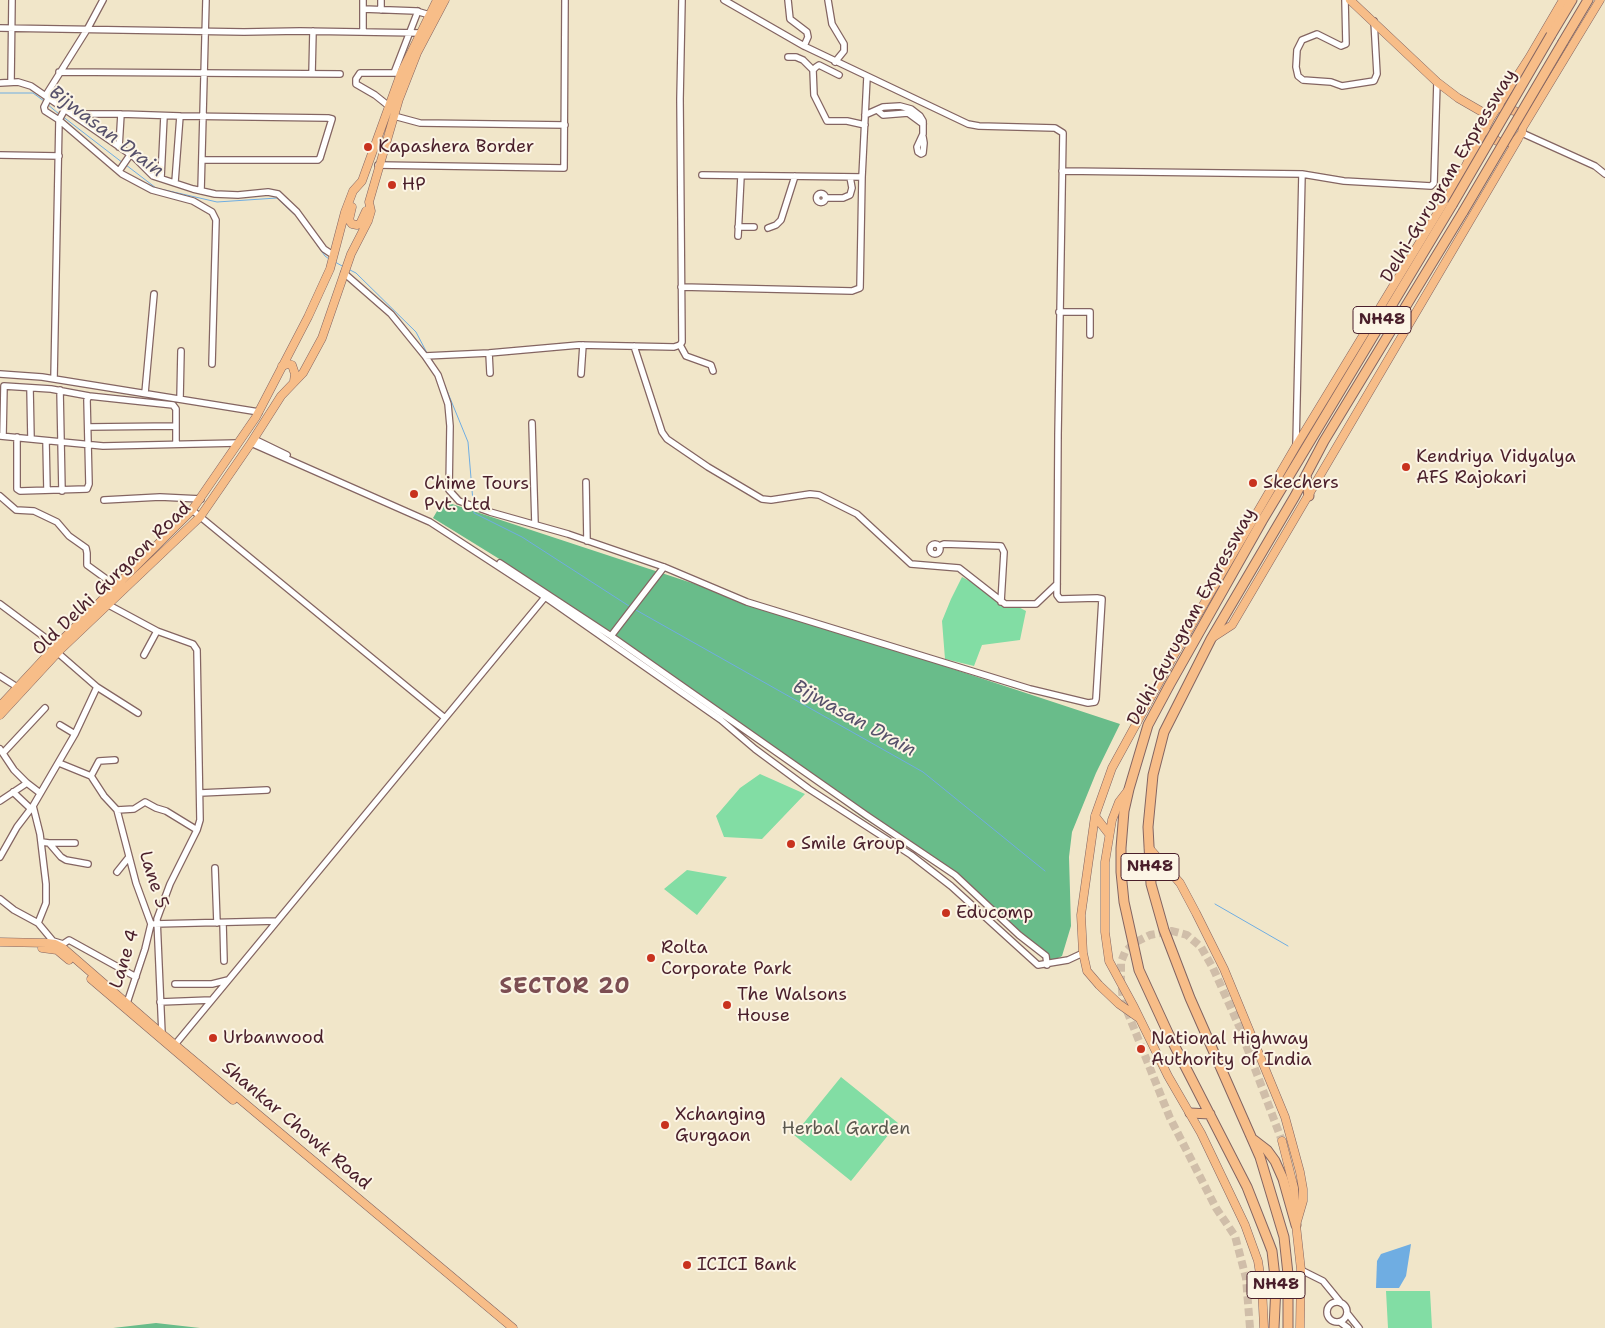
<!DOCTYPE html>
<style>
body{margin:0}
canvas{display:block;background:#f1e6c9}
</style>
<canvas width="1605" height="1328"></canvas>
<script>
const c = document.querySelector('canvas').getContext('2d');
c.lineJoin = 'round';
function fillPath(path, color) { c.fillStyle = color; c.fill(path, 'evenodd'); }
const shape = rows => new Path2D(rows.map(r => 'M' + r).join(''));
function strokePath(path, color, width, dash) { c.strokeStyle = color; c.lineWidth = width; c.lineCap = dash ? 'butt' : 'round'; c.setLineDash(dash || []); c.stroke(path); }
function drawText(font, color, halo, rows, align = 'center') {
  c.font = font + ' "Shantell Sans",sans-serif'; c.lineWidth = 4; c.setLineDash([]); c.textBaseline = 'middle'; c.strokeStyle = halo; c.fillStyle = color; for (const [text, x, y, turn = 0] of rows) {
    c.save(); c.translate(x, y); c.rotate((+turn || 0) * Math.PI / 180); c.textAlign = isNaN(turn) ? turn : align; if (halo) c.strokeText(text, 0, 0); c.fillText(text, 0, 0); c.restore();
  }
}
const green = shape([
 [962,577,1026,611,1020,640,982,645,974,666,945,659,942,621,951,599],
 [760,774,805,794,762,839,724,837,716,816,740,788],
 [687,870,727,877,697,915,664,889],
 [841,1077,898,1123,851,1181,794,1135],
 [1386,1291,1430,1291,1432,1328,1388,1328]
]);
const forest = shape([
 [443,501,1120,724,1096,773,1072,832,1069,857,1071,926,1062,956,1049,963,942,867,863,818,731,721,501,560,433,518],
 [156,1323,200,1328,113,1328]
]);
const water = shape([
 [1411,1244,1406,1276,1399,1288,1376,1288,1377,1261,1381,1254]
]);
const stream = shape([
 [0,93,33,93,44,101],
 [47,104,59,114],
 [62,116,123,163],
 [126,165,156,188,217,202,277,198,297,217],
 [317,245,325,256,329,259],
 [335,262,344,267],
 [350,270,356,273,416,332,427,353],
 [432,360,436,368],
 [441,376,468,442,473,502],
 [474,510,474,513,522,537,629,606],
 [636,610,923,772,1045,871],
 [1215,904,1288,946]
]);
const majorTunnel = shape([
 [1250,1328,1246,1278,1235,1236,1216,1208,1170,1118,1123,1001,1121,980,1121,962,1125,952,1134,943,1150,935,1172,931,1187,935,1201,947,1213,968,1239,1026,1282,1141]
]);
const minor = shape([
 [788,0,790,19,807,32,808,37,804,46],
 [828,0,832,24,844,44,844,51,835,62],
 [1345,0,1346,44,1341,46,1317,34,1302,40,1297,50,1296,67,1298,76,1303,80,1331,82,1342,86,1374,81,1377,74,1374,21],
 [363,9,416,11,433,16],
 [381,10,381,0],
 [0,28,244,32,300,31,420,33],
 [363,32,363,0],
 [788,57,796,57,803,60,813,70,814,95,827,121,847,121,865,125],
 [813,70,816,67,819,65,839,75],
 [59,72,340,74],
 [394,73,418,11],
 [312,74,313,31],
 [11,82,12,0],
 [0,83,18,82,31,86,134,157,153,176,193,189,215,194,238,195,268,192,278,194,297,212,324,249,333,255],
 [46,95,88,28,103,0],
 [49,97,44,107,45,111,59,120,122,174,152,190,193,201,212,212,216,220,212,364],
 [390,107,375,95,356,84,356,79,360,73,401,73],
 [877,110,883,115,908,113,923,124],
 [73,114,121,114,180,116,328,118,332,119,320,158,318,160,202,160],
 [865,115,883,107,900,106,911,109,920,116,923,121,923,134,917,147,918,152,921,154,923,153,924,143,923,137],
 [394,116,420,123,565,125],
 [1522,133,1595,166,1605,174],
 [119,147,121,114],
 [0,155,59,156],
 [378,165,564,168,565,0],
 [119,171,130,155],
 [1062,171,1302,174,1344,181,1431,186,1434,183,1437,82],
 [702,175,862,177],
 [161,178,164,116],
 [175,182,180,116],
 [201,191,206,0],
 '816.5 198a4.5 4.5 0 1 1 9 0a4.5 4.5 0 1 1-9 0Z',
 [826,198,843,198,850,195,852,188,850,177],
 [738,227,754,227],
 [768,228,776,225,781,220,795,176],
 [738,236,741,176],
 [344,273,391,314,425,356,489,353,579,345,674,347,680,345,682,342,680,99,682,0],
 [681,287,852,291,860,288,862,177,867,77],
 [1059,312,1090,312,1090,335],
 [680,345,686,356,711,365,713,371],
 [634,346,662,432,667,439,708,467,762,499,771,500,810,494,819,495,857,514,911,564,959,568,1005,604,1036,604,1057,584],
 [489,353,490,373],
 [425,356,438,375,448,404,450,426,449,490,459,501,490,512,568,534,664,567,747,602,1030,689,1088,703,1095,702,1096,699,1102,599,1097,598,1060,599,1057,595,1058,435,1063,133,1055,128,979,126,968,124,804,46,724,0],
 [0,374,42,377,259,412],
 [581,374,583,345],
 [54,379,59,120,65,109],
 [30,388,31,439],
 [60,390,62,491],
 [145,393,154,294],
 [180,399,181,351],
 [532,423,535,524],
 [88,427,176,426],
 [0,436,103,446,238,443],
 [3,436,4,386,51,389,89,396],
 [17,437,17,489,20,491,87,489,89,484,87,400,89,396,173,405,176,409,176,444],
 [254,439,287,455],
 [46,441,47,490],
 [251,443,430,522,545,597,721,720,755,749,809,789,911,855,951,886,1038,965,1068,960,1083,953],
 [1296,445,1302,174],
 [586,482,587,541],
 [0,496,16,510,34,511,57,522,69,536,86,548,87,553,87,565,116,586],
 [104,500,160,497,201,499],
 [192,510,445,718],
 '930 549a5 5 0 1 1 10 0a5 5 0 1 1-10 0Z',
 [939,546,944,544,1001,546,1004,552,1001,602],
 [500,563,611,636,866,815,955,875,1019,935,1046,956,1047,965],
 [105,603,157,631,193,644,197,650,200,820,197,830,170,884,157,919,162,1034],
 [0,604,59,648],
 [611,636,664,567],
 [58,653,97,687,138,713],
 [144,655,157,631],
 [0,676,17,687],
 [60,725,75,734],
 [0,749,14,770,27,783,40,793],
 [3,753,45,708],
 [59,763,91,776,104,796,117,810,136,883,151,924,145,949,127,1003],
 [91,776,99,761,115,760],
 [13,792,31,809],
 [200,793,267,790],
 [0,801,27,783],
 [117,810,134,809,145,802,156,808,166,811,197,830],
 [42,842,49,843,61,857,66,860,88,864],
 [49,843,75,843],
 [0,857,17,827,33,806],
 [215,868,217,923],
 [117,872,129,857],
 [0,899,14,910,38,923,53,941,63,944,69,940,136,977],
 [38,923,46,903,46,884,40,834,33,806,75,734,97,687],
 [223,923,224,961],
 [154,924,277,921],
 [175,984,212,984,228,980],
 [160,1002,211,1000],
 [173,1047,546,596],
 [1301,1270,1323,1281,1341,1303],
 '1327 1312a10 10 0 1 1 20 0a10 10 0 1 1-20 0Z',
 [1347,1313,1359,1328],
 [1340,1322,1348,1328]
]);
const major = shape([
 [1350,0,1437,82,1458,98,1491,117],
 [1523,127,1600,0],
 [1490,133,1497,141,1503,143,1515,141,1522,133,1523,122,1520,116,1515,111,1502,109],
 [352,207,349,220,352,224,357,225,360,224,366,211],
 [282,366,288,364,292,365,295,374,294,381],
 [1212,638,1232,625,1518,139],
 [0,706,56,646,192,510,256,417,308,317,330,269,345,212,353,191,362,181,401,73,437,0],
 [0,715,60,650,200,517,251,443,281,396,303,373,322,338,351,254,368,221,371,211,369,202,399,99,417,53,445,0],
 [1129,789,1119,802,1112,820,1105,862,1105,932,1109,961,1134,1007,1168,1076,1201,1133,1245,1225,1258,1261,1262,1287,1264,1328],
 [1095,816,1109,834],
 [1149,848,1180,883,1196,913,1224,969,1285,1117,1300,1172,1303,1189,1303,1201,1296,1225,1301,1270,1300,1328],
 [0,942,47,943,55,944,63,948,162,1034,513,1328],
 [42,948,57,950,69,960],
 [91,979,233,1100],
 [1139,1018,1119,1004,1099,985,1087,971,1083,953,1081,915,1095,816,1112,768,1174,655,1296,446,1463,171,1491,117,1529,58,1563,0],
 [1282,1141,1294,1188,1296,1213]
]);
const highway = shape([
 [1551,35,1572,0],
 [1563,42,1588,0],
 [1306,475,1309,496],
 [1190,1113,1210,1114],
 [1254,1140,1267,1150,1275,1161,1283,1179,1296,1225],
 [1274,1328,1276,1286,1272,1251,1269,1243,1247,1187,1168,1033,1139,970,1124,902,1121,872,1121,848,1124,811,1129,789,1148,725,1170,684,1262,521,1452,205],
 [1288,1328,1288,1274,1284,1237,1260,1157,1190,998,1164,930,1151,884,1148,827,1153,775,1164,732,1211,639,1295,496,1324,441,1463,212]
]);
const highwayBridge = shape([
 [1452,205,1551,35],
 [1463,212,1563,42]
]);
const markers = [
 [368,147,5,"#c8321e"],
 [392,185,5,"#c8321e"],
 [1406,467,5,"#c8321e"],
 [1253,483,5,"#c8321e"],
 [414,494,5,"#c8321e"],
 [791,844,5,"#c8321e"],
 [946,913,5,"#c8321e"],
 [651,958,5,"#c8321e"],
 [727,1005,5,"#c8321e"],
 [213,1038,5,"#c8321e"],
 [1141,1049,5,"#c8321e"],
 [665,1125,5,"#c8321e"],
 [687,1265,5,"#c8321e"]
];
const shields = [
 [1382,320,58],
 [1150,867,58],
 [1276,1285,58]
];
const shieldNames = [
 ["NH48",1382,320],
 ["NH48",1150,867],
 ["NH48",1276,1285]
];
const poiNames = [
 ["Kapashera Border",378,147],
 ["HP",402,185],
 ["Kendriya Vidyalya",1416,457],
 ["AFS Rajokari",1416,478],
 ["Skechers",1263,483],
 ["Chime Tours",424,484],
 ["Pvt. Ltd",424,505],
 ["Smile Group",801,844],
 ["Educomp",956,913],
 ["Rolta",661,948],
 ["Corporate Park",661,969],
 ["The Walsons",737,995],
 ["House",737,1016],
 ["Urbanwood",223,1038],
 ["National Highway",1151,1039],
 ["Authority of India",1151,1060],
 ["Xchanging",675,1115],
 ["Gurgaon",675,1136],
 ["ICICI Bank",697,1265]
];
const streetNames = [
 ["Delhi-Gurugram Expressway",1449,176,-59],
 ["Old Delhi Gurgaon Road",112,579,-44],
 ["Delhi-Gurugram Expressway",1192,617,-61],
 ["Lane 5",153,880,72],
 ["Lane 4",125,959,-73],
 ["Shankar Chowk Road",296,1126,40]
];
const parkNames = [
 ["Herbal Garden",846,1129]
];
const waterNames = [
 ["Bijwasan Drain",106,132,37],
 ["Bijwasan Drain",854,719,29]
];
const districtNames = [
 ["SECTOR 20",565,987]
];
fillPath(green, '#82dda4');
fillPath(forest, '#69bc8a');
fillPath(water, '#6fade2');
strokePath(stream, '#6fade2', 1);
strokePath(majorTunnel, '#d0bea9', 8, [8, 4]);
strokePath(minor, '#846562', 8);
strokePath(major, '#846562', 9);
strokePath(highway, '#846562', 11);
strokePath(minor, '#fff', 5.5);
strokePath(major, '#f7bd88', 8);
strokePath(highway, '#f7bd88', 9);
strokePath(highwayBridge, '#846562', 11, []);
strokePath(highwayBridge, '#f7bd88', 9);
for (const [x, y, r, color] of markers) { const dot = new Path2D(); dot.arc(x, y, r, 0, 2 * Math.PI); c.fillStyle = color; c.fill(dot); strokePath(dot, '#fcf5e5', 2); }
for (const [x, y, w] of shields) { const box = new Path2D(); box.roundRect(x - w / 2, y - 13.5, w, 27, 4); c.fillStyle = '#fcf5e5'; c.fill(box); strokePath(box, '#4a1f2b', 1); }
drawText('bold 16px', '#4a1f2b', null, shieldNames);
drawText('18px', '#4a1f2b', '#fcf5e5', poiNames, 'left');
drawText('18px', '#4a1f2b', '#fcf5e5', streetNames);
drawText('18px', '#5b584f', '#fcf5e5', parkNames);
drawText('italic 19px', '#57516b', '#fcf5e5', waterNames);
c.letterSpacing = '1px';
drawText('bold 22px', '#7c4e52', '#fcf5e5', districtNames);
c.letterSpacing = '0px';
</script>
